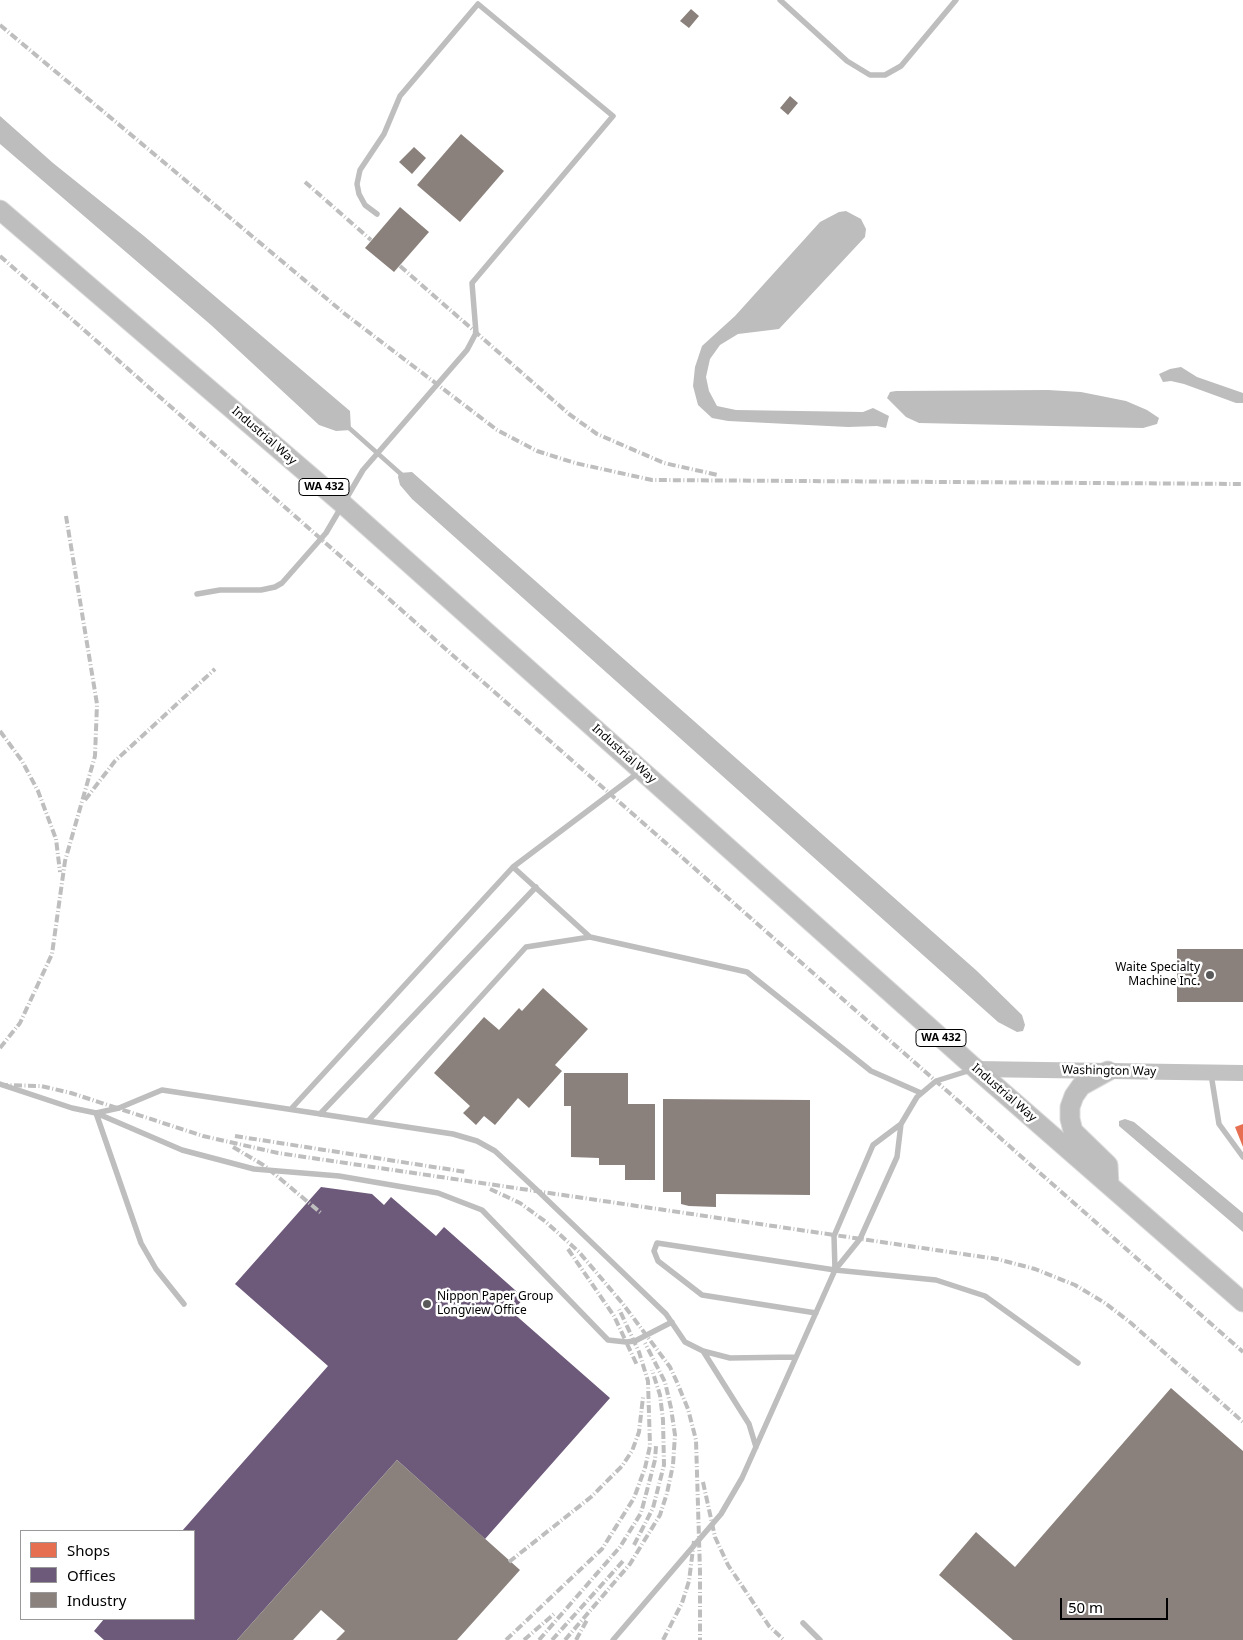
<!DOCTYPE html>
<style>
body{margin:0}
#map{position:relative;width:1243px;height:1640px;overflow:hidden;background:#fff;font-family:"Noto Sans",sans-serif}
canvas{display:block}
.legend{position:absolute;left:20px;top:1530px;width:175px;height:90px;box-sizing:border-box;background:#fff;border:1px solid #999;margin:0;padding:6px 9px;list-style:none;font-size:15px;color:#000}
.legend li{display:flex;align-items:center;gap:10px;height:25px}
.legend b{width:25px;border:1px solid #999}
.scale{position:absolute;left:1060px;top:1598px;width:108px;height:22px;box-sizing:border-box;border:2px solid #000;border-top:0;padding-left:6px;font-size:15px;line-height:18px;white-space:nowrap;color:#000;-webkit-text-stroke:4px #fff;paint-order:stroke}
</style>
<div id="map">
<canvas width="1243" height="1640"></canvas>
<ul class="legend">
<li><b style="height:14px;background:#e76f51"></b>Shops</li>
<li><b style="height:14px;background:#6d597a"></b>Offices</li>
<li><b style="height:14px;background:#8a817c"></b>Industry</li>
</ul>
<div class="scale">50 m</div>
</div>
<script>
const c = document.querySelector('canvas').getContext('2d');
c.lineJoin = 'round';
function fillPath(path, color) { c.fillStyle = color; c.fill(path, 'evenodd'); }
const shape = rows => new Path2D(rows.map(r => 'M' + r).join(''));
function strokePath(path, color, width, dash) { c.strokeStyle = color; c.lineWidth = width; c.lineCap = dash ? 'butt' : 'round'; c.setLineDash(dash || []); c.stroke(path); }
function drawText(font, color, halo, rows, align = 'center') {
  c.font = font + ' "Noto Sans",sans-serif'; c.lineWidth = 5; c.setLineDash([]); c.textBaseline = 'middle'; c.strokeStyle = halo; c.fillStyle = color; for (const [text, x, y, turn = 0] of rows) {
    c.save(); c.translate(x, y); c.rotate((+turn || 0) * Math.PI / 180); c.textAlign = isNaN(turn) ? turn : align; if (halo) c.strokeText(text, 0, 0); c.fillText(text, 0, 0); c.restore();
  }
}
const water = shape([
 [0,116,53,163,144,236,350,411,351,430,336,431,319,425,211,325,0,144],
 [846,211,861,219,866,229,865,237,779,329,738,334,720,345,710,359,706,377,709,391,717,406,736,410,863,412,873,408,889,416,886,428,877,426,848,427,728,421,712,418,698,405,693,386,695,367,702,346,735,316,820,222,839,212],
 [1181,367,1197,377,1243,393,1243,403,1236,403,1184,384,1171,381,1163,382,1159,374,1170,369],
 [1048,390,1081,392,1126,401,1147,410,1159,418,1157,424,1143,428,919,423,906,417,887,398,890,392,896,391],
 [412,472,977,971,1022,1015,1025,1025,1023,1031,1017,1032,998,1022,412,499,400,485,398,477,399,473],
 [1125,1119,1134,1122,1243,1213,1243,1232,1119,1126,1119,1121]
]);
const shops = shape([
 [1243,1124,1243,1147,1235,1127]
]);
const offices = shape([
 [321,1187,372,1194,384,1205,391,1197,436,1236,444,1227,524,1298,512,1312,610,1398,485,1539,397,1460,237,1640,104,1640,94,1631,104,1619,194,1619,194,1531,182,1531,328,1366,235,1284]
]);
const industry = shape([
 [691,9,699,16,689,28,680,21],
 [790,96,798,103,788,115,780,108],
 [461,134,504,171,460,222,417,185],
 [414,147,426,158,412,174,399,162],
 [400,207,429,232,394,272,365,248],
 [1177,949,1243,949,1243,1002,1177,1002],
 [543,988,588,1029,555,1065,562,1071,529,1108,518,1098,495,1125,484,1116,476,1125,463,1113,470,1106,434,1073,484,1017,499,1030,519,1008,522,1011],
 [564,1073,628,1073,628,1104,655,1104,655,1180,625,1180,625,1165,599,1165,599,1158,571,1157,571,1106,564,1106],
 [663,1099,810,1100,810,1195,716,1194,716,1207,689,1206,681,1204,681,1192,663,1192],
 [1171,1388,1243,1451,1243,1640,1013,1640,939,1575,976,1532,1015,1567],
 [397,1460,520,1570,457,1640,336,1640,345,1631,321,1610,293,1640,237,1640]
]);
const stream = shape([
 [348,427,402,475]
]);
const lane = shape([
 [780,0,847,61,870,75,885,75,901,66,956,0],
 [197,594,220,590,261,590,275,587,282,583,326,533,363,470,467,350,476,333,472,283,613,116,478,4,400,96,384,134,360,170,357,184,359,194,365,205,377,214],
 [638,773,513,867,590,937,747,972,871,1071,921,1093],
 [1211,1074,1219,1124,1243,1157],
 [0,1084,72,1108,96,1113,119,1108,162,1090,453,1134,477,1141,495,1151,539,1192,666,1314,685,1342,703,1351,730,1358,796,1357],
 [291,1109,513,867],
 [96,1113,182,1150,254,1169,339,1176,438,1193,482,1210,608,1340,626,1342,635,1341,672,1322],
 [96,1113,141,1243,156,1269,184,1304],
 [320,1114,536,887],
 [368,1121,526,947,590,937],
 [901,1124,917,1097,936,1081,971,1070],
 [816,1313,702,1295,658,1261,654,1251,657,1243,835,1270,936,1280,985,1296,1078,1363],
 [703,1351,749,1424,756,1447],
 [803,1623,820,1640],
 [613,1640,721,1514,742,1478,835,1270,860,1239,897,1157,901,1124,873,1145,834,1236,835,1270]
]);
const secondary = shape([
 [976,1069,1243,1073]
]);
const primary = shape([
 [0,210,344,505,976,1069,1243,1302],
 [1108,1071,1081,1086,1074,1096,1070,1107,1070,1119,1073,1131,1108,1165,1109,1185]
]);
const rail = shape([
 [0,25,345,314,497,430,537,451,575,463,652,480,1243,484],
 [305,182,371,240],
 [0,256,1243,1352],
 [400,266,569,414,597,434,664,463,718,475],
 [0,731,22,761,38,791,56,839,60,872],
 [85,800,115,761,215,669],
 [0,1048,20,1023,52,954,65,861,95,756,97,704,66,516],
 [0,1085,41,1086,71,1093,203,1136,278,1153,997,1259,1035,1269,1075,1285,1105,1303,1131,1323,1243,1422],
 [235,1136,466,1172],
 [233,1147,265,1166,321,1213],
 [490,1189,520,1203,546,1222,579,1252,623,1304,670,1367,676,1380,688,1409,696,1440,700,1572,700,1640],
 [568,1249,614,1316,637,1365],
 [703,1482,715,1537,728,1565,769,1626,784,1640],
 [634,1545,653,1508,664,1465,663,1420,660,1395,652,1370],
 [509,1562,591,1497,622,1466,632,1451,639,1432,643,1397],
 [506,1640,602,1549,634,1498,645,1468,650,1446,648,1381,639,1352,619,1309],
 [524,1640,554,1614],
 [539,1640,620,1547,641,1513,655,1460,656,1446],
 [552,1640,624,1560],
 [565,1640,630,1564,660,1515,667,1493,673,1465,675,1435,671,1408,665,1382,645,1343],
 [576,1640,587,1620],
 [663,1640,682,1603,689,1581,694,1541]
]);
const markers = [
 [1210,975,5,"#595959"],
 [427,1304,5,"#595959"]
];
const shields = [
 [324,487,50],
 [941,1038,50]
];
const shieldNames = [
 ["WA 432",324,487],
 ["WA 432",941,1038]
];
const streetNames = [
 ["Industrial Way",264,436,41],
 ["Industrial Way",624,754,42],
 ["Washington Way",1109,1071,1],
 ["Industrial Way",1004,1093,41]
];
const poiNames = [
 ["Waite Specialty",1200,968],
 ["Machine Inc.",1200,982],
 ["Nippon Paper Group",437,1297,"left"],
 ["Longview Office",437,1311,"left"]
];
fillPath(water, '#bdbdbd');
fillPath(shops, '#e76f51');
fillPath(offices, '#6d597a');
fillPath(industry, '#8a817c');
strokePath(stream, '#bdbdbd', 4.5);
strokePath(primary, '#dbdbdb', 21);
strokePath(lane, '#bebebe', 5.5);
strokePath(secondary, '#c2c2c2', 16);
strokePath(primary, '#bebebe', 19);
strokePath(rail, '#bebebe', 4, [8, 2.5, 1, 2.5]);
for (const [x, y, r, color] of markers) { const dot = new Path2D(); dot.arc(x, y, r, 0, 2 * Math.PI); c.fillStyle = color; c.fill(dot); strokePath(dot, '#fff', 2); }
for (const [x, y, w] of shields) { const box = new Path2D(); box.roundRect(x - w / 2, y - 8.5, w, 17, 4); c.fillStyle = '#fff'; c.fill(box); strokePath(box, '#000', 1); }
drawText('bold 11px', '#000', null, shieldNames);
drawText('12px', '#000', '#fff', streetNames);
drawText('12px', '#000', '#fff', poiNames, 'right');
</script>
